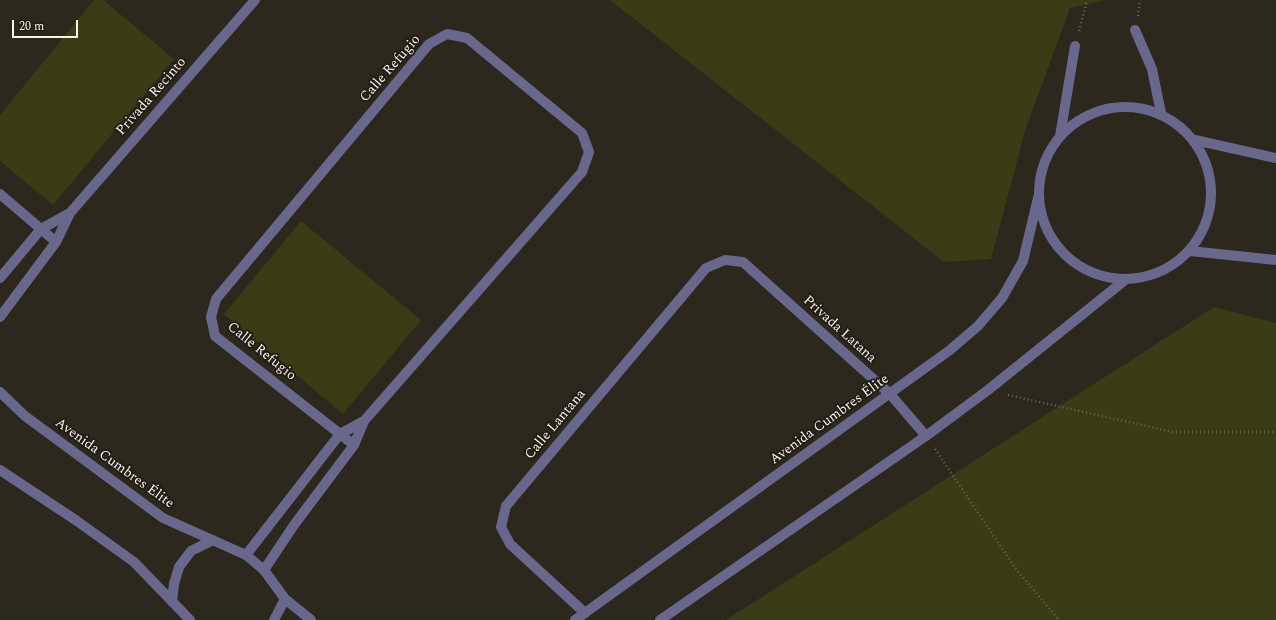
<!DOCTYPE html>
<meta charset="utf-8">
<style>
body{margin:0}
#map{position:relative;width:1276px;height:620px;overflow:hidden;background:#2d281e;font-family:Spectral,serif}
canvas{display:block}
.scale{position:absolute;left:12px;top:20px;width:66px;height:18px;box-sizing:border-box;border:2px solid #f7f3ec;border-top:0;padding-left:5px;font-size:12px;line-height:14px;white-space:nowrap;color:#f7f3ec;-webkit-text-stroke:3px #231e15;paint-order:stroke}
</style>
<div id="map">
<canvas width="1276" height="620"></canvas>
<div class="scale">20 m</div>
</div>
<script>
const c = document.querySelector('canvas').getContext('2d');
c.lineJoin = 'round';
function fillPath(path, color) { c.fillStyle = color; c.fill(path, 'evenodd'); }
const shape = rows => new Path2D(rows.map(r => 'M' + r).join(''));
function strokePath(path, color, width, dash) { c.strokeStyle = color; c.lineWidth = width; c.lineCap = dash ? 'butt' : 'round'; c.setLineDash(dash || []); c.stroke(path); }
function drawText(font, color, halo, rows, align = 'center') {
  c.font = font + ' Spectral,serif'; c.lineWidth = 4; c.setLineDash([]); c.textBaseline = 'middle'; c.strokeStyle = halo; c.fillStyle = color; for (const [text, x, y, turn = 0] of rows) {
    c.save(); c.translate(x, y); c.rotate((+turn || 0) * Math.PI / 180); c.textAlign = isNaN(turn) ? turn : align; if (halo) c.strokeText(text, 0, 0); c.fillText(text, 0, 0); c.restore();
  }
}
const green = shape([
 [94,0,103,0,174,59,53,205,0,161,0,115],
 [610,0,1106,0,1070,8,1025,131,991,259,944,262],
 [301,221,421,320,343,414,224,314],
 [1214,307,1276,323,1276,620,726,620]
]);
const path = shape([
 [1138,16,1140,0],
 [1079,31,1087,0],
 [1008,395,1173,432,1276,432],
 [935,449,1016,569,1059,620]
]);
const minor = shape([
 [1135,30,1152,69,1161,113],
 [1060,136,1075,46],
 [0,194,56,242],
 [0,278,41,229,70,213],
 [0,317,56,242,70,213,255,0],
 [246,555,340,434,364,421,582,172,589,152,582,133,467,38,447,34,429,44,216,299,211,317,215,336,340,434,354,445],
 [264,570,294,525,354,445,364,421],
 [585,613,510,544,501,527,506,506,706,268,725,260,743,262,890,394,926,436]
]);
const tertiary = shape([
 '1039 193a86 86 0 1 1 172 0a86 86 0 1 1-172 0Z',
 [1195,140,1276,158],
 [1190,251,1276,260],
 [0,392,25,416,163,518,246,555,264,570,285,599,311,620],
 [0,470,77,521,134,562,190,620],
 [172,602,174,584,179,567,191,551,213,540],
 [274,620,285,599],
 [575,620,950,350,978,326,1002,298,1023,261,1039,194],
 [660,620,926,436,988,390,1125,280]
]);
const streetNames = [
 ["Calle Refugio",391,69,-49],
 ["Privada Recinto",152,97,-49],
 ["Privada Latana",839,330,42],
 ["Calle Refugio",261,352,39],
 ["Avenida Cumbres Élite",830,420,-36],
 ["Calle Lantana",556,425,-50],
 ["Avenida Cumbres Élite",114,464,36]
];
fillPath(green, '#393c14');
strokePath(path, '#6a655c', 2.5, [1, 3]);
strokePath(minor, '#6a678c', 10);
strokePath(tertiary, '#6a678c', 10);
drawText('14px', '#f7f3ec', '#231e15', streetNames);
</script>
